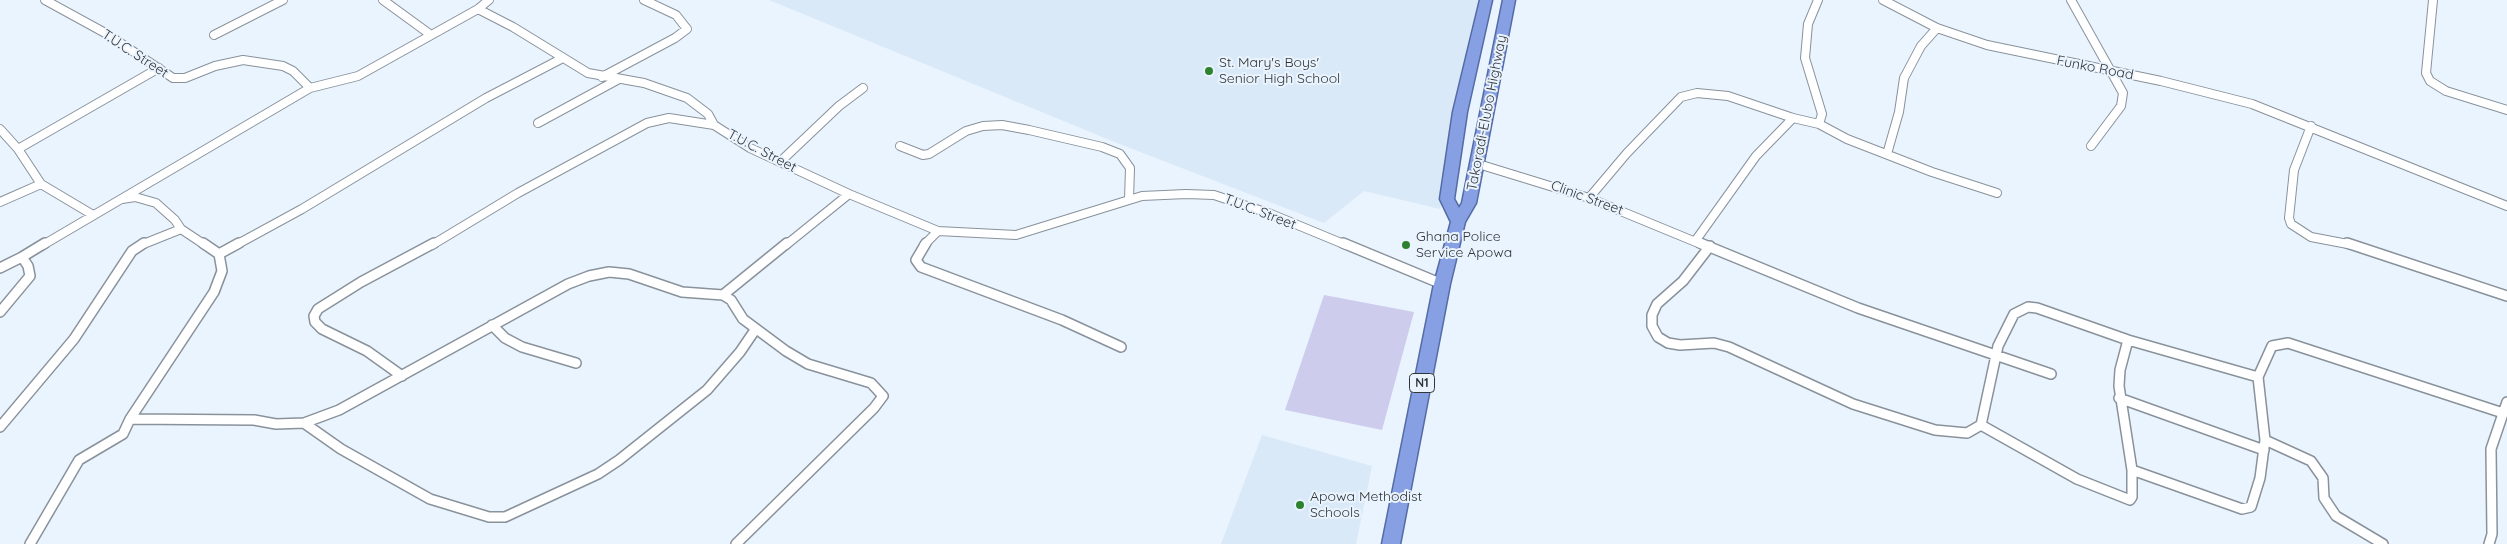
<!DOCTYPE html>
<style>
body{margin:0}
canvas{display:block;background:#eaf4fe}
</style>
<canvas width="2507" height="544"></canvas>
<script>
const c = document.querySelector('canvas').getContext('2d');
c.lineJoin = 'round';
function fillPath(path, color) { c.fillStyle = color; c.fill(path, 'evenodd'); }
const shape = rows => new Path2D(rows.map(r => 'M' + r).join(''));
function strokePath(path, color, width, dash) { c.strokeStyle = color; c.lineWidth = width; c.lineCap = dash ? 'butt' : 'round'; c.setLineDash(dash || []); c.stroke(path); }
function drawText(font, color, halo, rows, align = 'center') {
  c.font = font + ' Quicksand,sans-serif'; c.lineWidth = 4; c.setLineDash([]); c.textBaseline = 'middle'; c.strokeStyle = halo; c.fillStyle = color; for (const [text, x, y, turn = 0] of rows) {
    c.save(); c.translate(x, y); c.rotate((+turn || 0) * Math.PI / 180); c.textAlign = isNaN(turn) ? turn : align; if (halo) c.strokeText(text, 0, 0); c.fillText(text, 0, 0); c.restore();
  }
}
const built = shape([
 [769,0,1494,0,1440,209,1364,191,1324,223,1117,143],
 [1262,435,1372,466,1356,544,1221,544]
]);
const green = shape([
 [1324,295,1414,312,1382,430,1285,410]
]);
const minorFar1 = shape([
 [45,0,107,34,173,78,185,78,215,66,243,60,283,66,293,71,310,88,358,76,478,9,489,0],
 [383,0,431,35],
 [1818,0,1808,24,1805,58,1822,114,1819,124],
 [1883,0,1937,28,1987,45,2161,81,2252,104,2507,206],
 [2071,0,2123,93,2121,106,2091,146],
 [2433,0,2426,73,2430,81,2446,91,2507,110],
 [478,9,513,27,588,73,644,83,687,98,708,114,714,125,750,148,849,194,938,231,1016,235,1142,196,1186,194,1214,195,1271,214,1346,245],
 [214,35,283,0],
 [602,77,675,38,687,29,676,15,644,0],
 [538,123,619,79],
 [2311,126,2294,170,2289,218,2291,224,2311,237,2353,245],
 [0,129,18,149,41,184,93,215],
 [900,146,923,155,929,154,966,131,983,126,1002,125,1029,130,1102,147,1120,154,1130,168,1129,199],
 [18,149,159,68],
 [1887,154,1899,112,1904,78,1921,46,1937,28],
 [780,162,839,106,863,88],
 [1475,163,1589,198,1703,245],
 [1589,198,1627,153,1681,97,1697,93,1728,96,1793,118,1819,124,1847,139,1932,172,1997,193],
 [122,199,135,197,156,203,175,220,181,229,205,245],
 [0,202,41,184],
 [1696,240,1756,156,1793,118],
 [43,245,310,88],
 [141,245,181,229],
 [236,245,302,209,486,98,561,59],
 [432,245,518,193,647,123,669,118,714,125],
 [786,245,849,194],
 [924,245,938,231]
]);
const minor = shape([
 [203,243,219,254],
 [926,243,916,260,921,267,1062,320,1121,347],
 [1343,243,1442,284],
 [1700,243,1858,308,2051,374],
 [2347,243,2507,296],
 [1710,246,1683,281,1657,304,1652,315,1652,326,1658,337,1668,343,1680,345,1714,343,1729,347,1853,404,1935,430,1967,433,1981,425,1998,346,2014,314,2028,307,2037,308,2128,340,2258,377,2272,346,2288,343,2503,413],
 [219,254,239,243],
 [22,257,45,243],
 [0,268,22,257,28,266,30,276,0,312],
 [723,295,787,243],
 [492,325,505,338,522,347,576,363],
 [402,376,367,351,322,329,315,322,314,316,318,309,361,282,434,243],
 [2119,398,2264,450],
 [130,419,254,420,276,424,304,423,339,410,568,284,589,276,609,272,629,274,682,292,723,295,731,300,743,319,786,351,808,364,871,383,883,396,874,408,736,544],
 [304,423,341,449,430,499,489,517,505,517,598,474,619,460,707,390,740,352,755,330],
 [1981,425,2077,479,2130,500,2132,497,2132,470,2119,386,2120,370,2128,340],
 [0,427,74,339,132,251,144,243],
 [2265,440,2311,461,2323,478,2324,498,2336,516,2383,544],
 [2132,470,2242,509,2251,507,2260,478,2265,440,2258,377],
 [30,544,79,460,123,434,130,419,214,292,222,271,219,254],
 [2489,544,2492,534,2491,449,2507,402]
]);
const trunk = shape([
 [1480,0,1492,0,1467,112,1454,199,1459,208,1462,203,1503,0,1515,0,1476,203,1465,222,1450,284,1400,544,1382,544,1434,284,1451,222,1440,199,1453,112,1480,0]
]);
const markers = [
 [1209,71,5,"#2d8230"],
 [1406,245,5,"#2d8230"],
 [1300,505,5,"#2d8230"]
];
const shields = [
 [1422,383,25]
];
const shieldNames = [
 ["N1",1422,383]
];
const streetNames = [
 ["T.U.C. Street",135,54,33],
 ["Funko Road",2095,68,11],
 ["Takoradi-Elubo Highway",1487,113,-79],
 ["T.U.C. Street",762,151,28],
 ["Clinic Street",1587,198,20],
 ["T.U.C. Street",1260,212,21]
];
const poiNames = [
 ["St. Mary's Boys'",1219,63],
 ["Senior High School",1219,79],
 ["Ghana Police",1416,237],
 ["Service Apowa",1416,253],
 ["Apowa Methodist",1310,497],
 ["Schools",1310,513]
];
fillPath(built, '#d9e9f8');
fillPath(green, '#cecced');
strokePath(minorFar1, '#89929b', 10);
strokePath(minor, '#89929b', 12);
strokePath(trunk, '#556ba4', 3);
strokePath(minorFar1, '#fff', 8);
strokePath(minor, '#fff', 9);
fillPath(trunk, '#87a0e4');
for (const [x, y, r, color] of markers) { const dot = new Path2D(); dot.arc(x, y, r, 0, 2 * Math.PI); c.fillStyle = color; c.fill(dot); strokePath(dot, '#eaf4fe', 2); }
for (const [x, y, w] of shields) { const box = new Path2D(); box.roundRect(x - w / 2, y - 9.5, w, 19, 4); c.fillStyle = '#eaf4fe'; c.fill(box); strokePath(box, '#313538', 1); }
drawText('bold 12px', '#313538', null, shieldNames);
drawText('14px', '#313538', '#eaf4fe', streetNames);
drawText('14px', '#313538', '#eaf4fe', poiNames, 'left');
</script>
